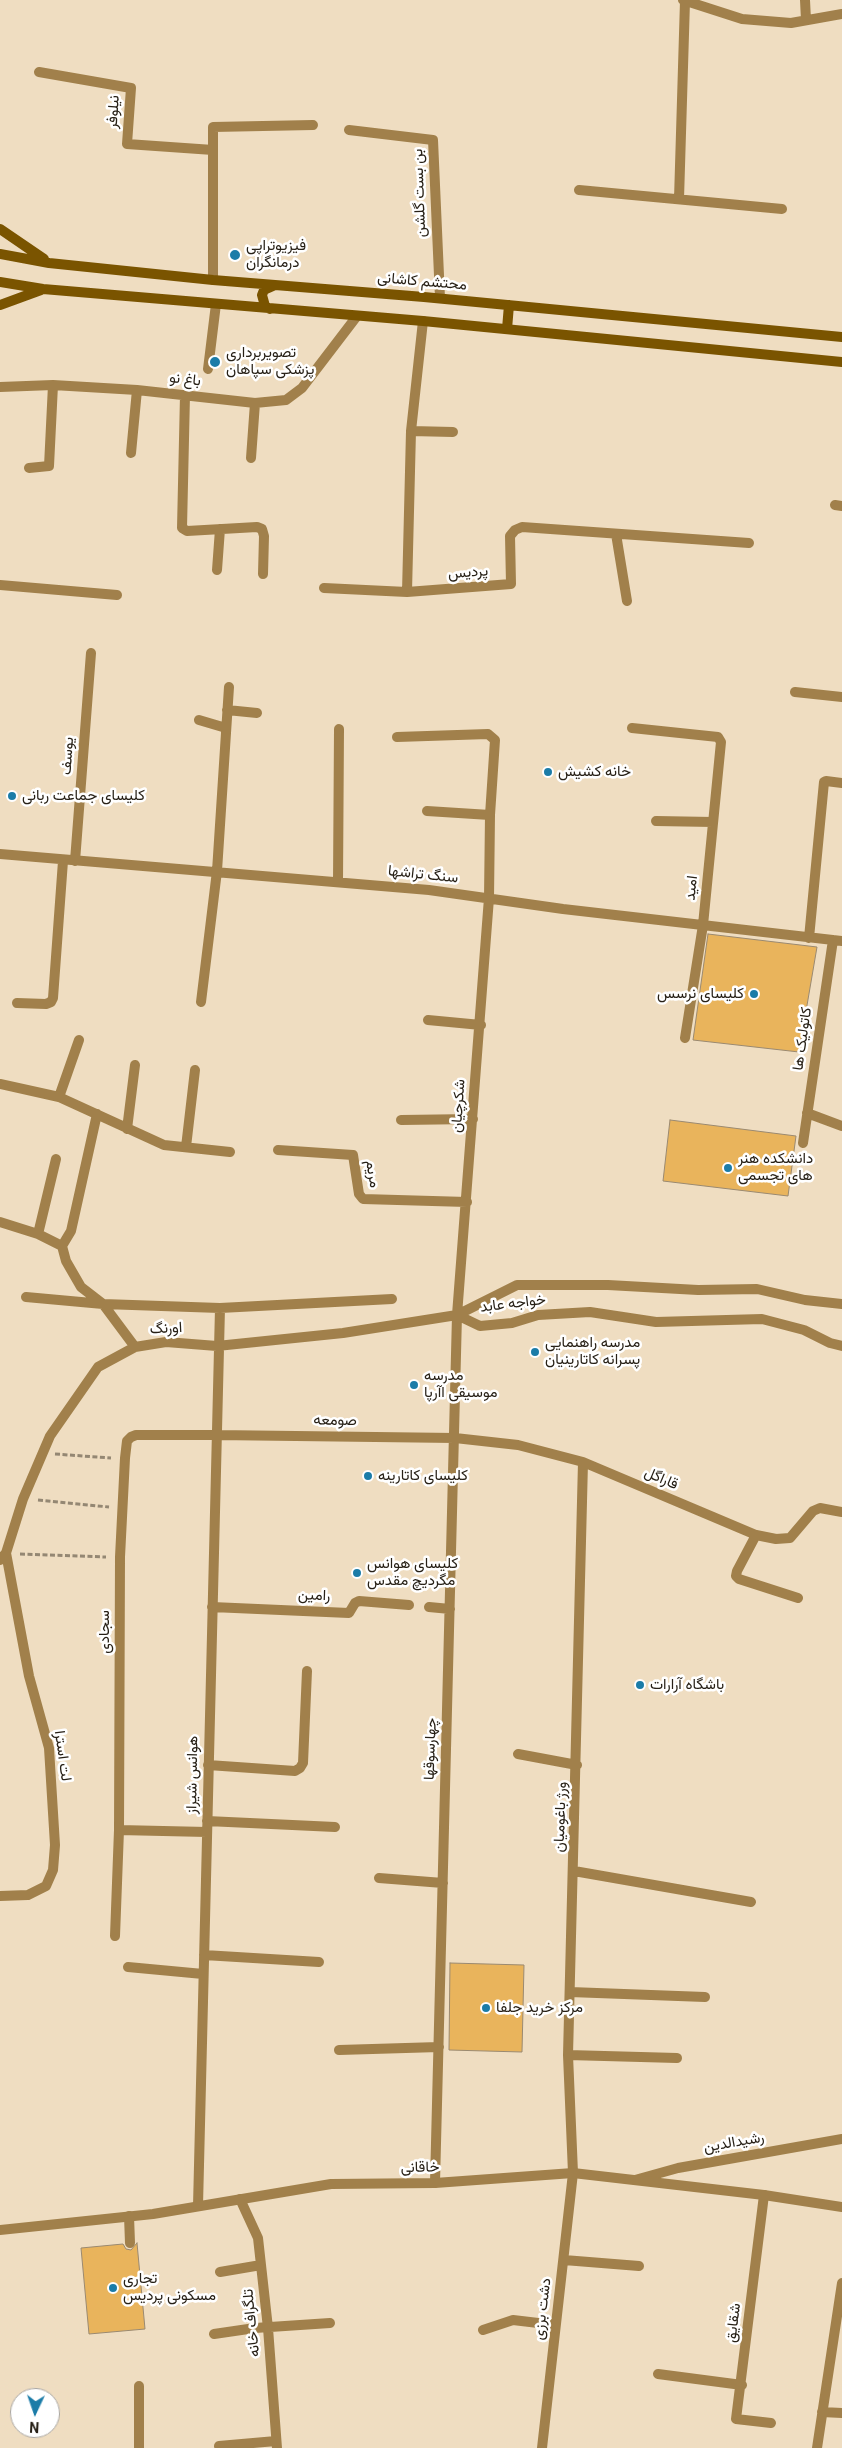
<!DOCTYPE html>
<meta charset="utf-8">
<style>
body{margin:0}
#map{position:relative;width:842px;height:2448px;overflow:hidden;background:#efddc1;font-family:Roboto,sans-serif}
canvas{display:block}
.north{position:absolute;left:10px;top:2388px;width:50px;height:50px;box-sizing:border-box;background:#fff;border:1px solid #a9a6a2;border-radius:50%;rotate:183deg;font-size:14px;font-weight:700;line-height:20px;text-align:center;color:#272016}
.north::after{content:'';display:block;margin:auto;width:18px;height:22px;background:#1b7ca8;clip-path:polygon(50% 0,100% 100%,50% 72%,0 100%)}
</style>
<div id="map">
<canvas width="842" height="2448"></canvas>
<div class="north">N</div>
</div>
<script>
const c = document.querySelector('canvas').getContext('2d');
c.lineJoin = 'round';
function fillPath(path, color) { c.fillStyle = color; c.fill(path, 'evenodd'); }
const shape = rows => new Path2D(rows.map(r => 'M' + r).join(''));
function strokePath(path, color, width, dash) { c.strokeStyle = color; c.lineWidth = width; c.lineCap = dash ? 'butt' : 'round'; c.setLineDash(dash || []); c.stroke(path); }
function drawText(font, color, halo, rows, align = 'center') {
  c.font = font + ' Roboto,Vazirmatn,sans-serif'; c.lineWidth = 5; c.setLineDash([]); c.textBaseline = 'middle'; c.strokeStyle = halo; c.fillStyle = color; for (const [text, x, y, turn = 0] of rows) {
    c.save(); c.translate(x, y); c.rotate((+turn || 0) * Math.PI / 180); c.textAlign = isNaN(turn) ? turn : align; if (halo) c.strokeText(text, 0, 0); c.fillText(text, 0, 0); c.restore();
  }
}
const building = shape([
 [708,934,817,947,799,1052,693,1040,708,934],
 [670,1120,796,1136,788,1196,663,1181,670,1120],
 [450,1963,524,1965,522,2052,449,2050,450,1963],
 [137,2243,145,2329,89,2334,81,2248,123,2244,126,2249,131,2250,137,2243]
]);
const path = shape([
 [55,1454,111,1458],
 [38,1500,109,1507],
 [20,1554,106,1557]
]);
const pedestrian = shape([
 [129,2216,130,2243]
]);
const minor = shape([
 [683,0,742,19,791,23,842,14],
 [805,0,806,20],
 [39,72,131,88,127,144,213,150],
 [349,130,433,140,440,298],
 [579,190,782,209],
 [679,199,685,1],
 [213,280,213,127,313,125],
 [208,369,216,304],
 [0,387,53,385,137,390,255,403,286,400,302,388,357,316],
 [185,395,182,528,187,531,257,527,262,529,264,536,263,574],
 [411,431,453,432],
 [131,453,137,390],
 [251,458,255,403],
 [29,468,49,466,53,385],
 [835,505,842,506],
 [616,534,627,601],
 [217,570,220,529],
 [0,585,117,595],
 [324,588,407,592,511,584,510,536,515,530,522,527,749,543],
 [407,592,411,431,423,321],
 [795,692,842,697],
 [227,710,257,713],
 [199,720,226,728],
 [632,728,718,737,721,742,703,925,685,1038],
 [397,737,488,734,495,740,490,815,489,898,457,1315,435,2183],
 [427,811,490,815],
 [656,821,713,822],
 [0,854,429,890,563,909,842,941],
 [75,861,91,653],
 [338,882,339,729],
 [809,938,824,782,826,781,842,783],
 [201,1002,217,871,229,687],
 [17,1003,46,1004,51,1002,53,998,63,861],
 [428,1020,481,1025],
 [0,1084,59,1097,164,1145,230,1152],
 [59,1097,79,1040],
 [807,1113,842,1126],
 [401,1120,473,1119],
 [127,1129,135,1065],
 [803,1143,833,940],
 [186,1147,195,1070],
 [278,1150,353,1155,359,1194,363,1199,467,1202],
 [0,1222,38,1234,62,1246,66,1261,81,1287,103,1304,135,1347],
 [38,1234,56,1159],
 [62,1246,71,1231,97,1114],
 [26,1297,103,1304,220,1308,392,1299],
 [457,1315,480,1326,512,1323,538,1315,590,1312,656,1322,762,1319,804,1330,830,1343,842,1346],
 [756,1535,737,1571,736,1576,739,1579,798,1598],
 [0,1560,6,1553,23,1499,50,1436,98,1367,135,1347,166,1342,217,1346,343,1333,457,1315,517,1285,608,1285,698,1290,757,1289,805,1300,842,1304],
 [212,1607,349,1613,355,1603,359,1601,409,1605],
 [429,1607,450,1609],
 [518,1754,577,1765],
 [208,1765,295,1771,300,1768,303,1763,307,1671],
 [207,1821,335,1827],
 [119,1830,207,1832],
 [574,1871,751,1902],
 [379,1878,443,1883],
 [0,1896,28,1895,46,1886,53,1870,55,1845,49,1748,29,1676,6,1553],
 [115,1936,119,1830,120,1557,125,1458,127,1441,131,1437,136,1435,216,1435,455,1438,518,1445,583,1462,756,1535,776,1539,790,1538,813,1511,820,1508,842,1512],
 [204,1955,319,1962],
 [128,1967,203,1974],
 [570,1992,705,1997],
 [339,2050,439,2047],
 [568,2055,677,2058],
 [635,2180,678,2168,842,2139],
 [764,2195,736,2419,771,2423],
 [240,2199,258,2238,268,2328,277,2448],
 [198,2206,220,1308],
 [564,2260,639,2266],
 [220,2272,261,2265],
 [483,2330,513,2320,555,2325],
 [214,2334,255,2328,330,2323],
 [658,2374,742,2385],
 [822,2412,842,2413],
 [219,2446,276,2441],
 [139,2448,139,2386],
 [542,2448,573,2173,568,2055,583,1462],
 [817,2448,842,2283]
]);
const tertiary = shape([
 [0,2230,153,2214,331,2184,435,2183,573,2173,764,2195,842,2207]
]);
const secondary = shape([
 [0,229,44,259],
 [0,254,49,263,213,280,424,297,842,337],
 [0,282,43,289,423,321,842,362],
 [0,305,41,290],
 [270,309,265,306,262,295,264,290,273,286],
 [507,329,509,305]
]);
const markers = [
 [235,255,6,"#1b7ca8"],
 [215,362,6,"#1b7ca8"],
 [548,772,5,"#1b7ca8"],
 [12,796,5,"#1b7ca8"],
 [754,994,5,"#1b7ca8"],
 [728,1168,5,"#1b7ca8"],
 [535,1352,5,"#1b7ca8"],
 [414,1385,5,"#1b7ca8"],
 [368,1476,5,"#1b7ca8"],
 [357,1573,5,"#1b7ca8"],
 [640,1685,5,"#1b7ca8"],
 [486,2008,5,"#1b7ca8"],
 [113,2288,5,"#1b7ca8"]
];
const streetNames = [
 ["نیلوفر",114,112,-86],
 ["بن بست گلشن",420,193,-92],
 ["محتشم کاشانی",422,282,5],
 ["باغ نو",185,380,6],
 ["پردیس",468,573,-4],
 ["یوسف",68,756,-86],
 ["سنگ تراشها",423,875,6],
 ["امید",692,888,-84],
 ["کاتولیک ها",803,1039,-82],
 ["شکرچیان",459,1106,-86],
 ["مریم",372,1174,80],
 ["خواجه عابد",513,1304,-7],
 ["اورنگ",166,1329,-3],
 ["صومعه",335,1421,1],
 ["قاراگل",661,1479,23],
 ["رامین",314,1596,2],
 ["سجادی",105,1632,-90],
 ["چهارسوقها",431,1749,-88],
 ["لت استرا",62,1756,82],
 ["هوانس شیراز",193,1775,-89],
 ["ورژ باغومیان",561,1817,-88],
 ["رشیدالدین",734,2143,-10],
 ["خاقانی",420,2168,-1],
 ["دشت برزی",543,2309,-83],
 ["تلگراف خانه",252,2323,-96],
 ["شقایق",734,2323,-83]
];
const poiNames = [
 ["فیزیوتراپی",246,246],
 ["درمانگران",246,263],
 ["تصویربرداری",226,353],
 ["پزشکی سپاهان",226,370],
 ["خانه کشیش",558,772],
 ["کلیسای جماعت ربانی",22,796],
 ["کلیسای نرسس",744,994,"right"],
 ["دانشکده هنر",738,1159],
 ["های تجسمی",738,1176],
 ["مدرسه راهنمایی",545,1343],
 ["پسرانه کاتارینیان",545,1360],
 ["مدرسه",424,1376],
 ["موسیقی اآرپا",424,1393],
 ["کلیسای کاتارینه",378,1476],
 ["کلیسای هوانس",367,1564],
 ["مگردیچ مقدس",367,1581],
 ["باشگاه آرارات",650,1685],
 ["مرکز خرید جلفا",496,2008],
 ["تجاری",123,2279],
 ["مسکونی پردیس",123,2296]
];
fillPath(building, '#e9b45c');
strokePath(building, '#9a8970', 1);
strokePath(path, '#948773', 3, [5, 2.5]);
strokePath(pedestrian, '#a1804b', 10);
strokePath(minor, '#a1804b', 10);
strokePath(tertiary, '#a1804b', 10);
strokePath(secondary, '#7a5400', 10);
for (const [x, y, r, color] of markers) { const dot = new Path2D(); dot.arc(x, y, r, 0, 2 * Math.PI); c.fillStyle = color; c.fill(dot); strokePath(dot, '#fff', 2); }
drawText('15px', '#272016', '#fff', streetNames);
drawText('15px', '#272016', '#fff', poiNames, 'left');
</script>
